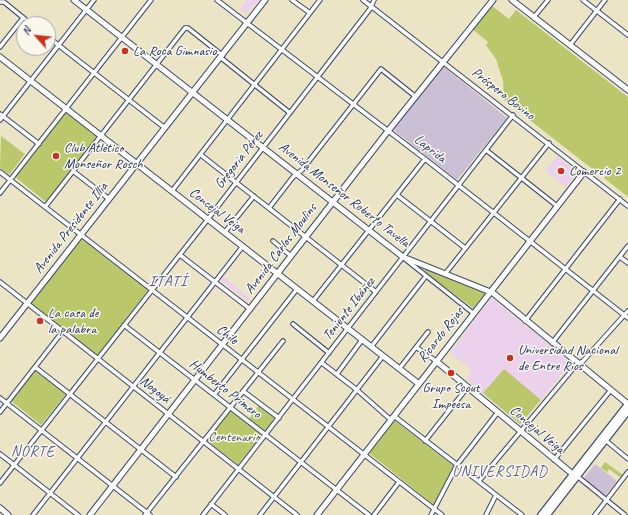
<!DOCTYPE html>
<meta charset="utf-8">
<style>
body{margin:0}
#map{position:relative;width:628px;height:515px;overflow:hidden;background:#ebe5c6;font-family:Caveat,sans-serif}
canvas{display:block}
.north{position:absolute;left:16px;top:16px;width:40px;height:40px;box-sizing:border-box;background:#fbf7ec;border:1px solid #a1a7b3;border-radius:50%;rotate:297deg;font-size:11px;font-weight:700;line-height:16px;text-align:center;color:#1b2f5e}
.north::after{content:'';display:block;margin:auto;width:14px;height:18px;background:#c8321e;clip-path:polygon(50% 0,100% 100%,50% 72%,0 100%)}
</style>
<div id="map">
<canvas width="628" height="515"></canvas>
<div class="north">N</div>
</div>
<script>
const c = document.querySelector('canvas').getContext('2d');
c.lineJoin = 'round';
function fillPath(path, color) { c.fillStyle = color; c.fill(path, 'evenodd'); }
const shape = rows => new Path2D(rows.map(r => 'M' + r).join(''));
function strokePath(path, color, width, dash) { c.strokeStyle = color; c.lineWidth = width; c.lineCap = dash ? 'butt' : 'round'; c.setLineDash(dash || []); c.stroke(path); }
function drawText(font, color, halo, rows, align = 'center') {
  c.font = font + ' Caveat,sans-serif'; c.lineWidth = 3; c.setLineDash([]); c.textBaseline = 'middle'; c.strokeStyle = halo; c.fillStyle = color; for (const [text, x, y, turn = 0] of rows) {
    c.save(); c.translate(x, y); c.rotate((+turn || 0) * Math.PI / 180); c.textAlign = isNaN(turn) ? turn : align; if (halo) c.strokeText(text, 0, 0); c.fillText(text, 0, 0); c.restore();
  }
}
const built = shape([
 [247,0,259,0,246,14,240,9],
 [557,156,577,172,566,187,545,170],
 [222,275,250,298,247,301,219,279],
 [491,297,571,363,520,425,466,379,472,370,450,353]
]);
const industrial = shape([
 [443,66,507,118,457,180,392,129],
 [595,464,617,481,605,496,584,478]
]);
const green = shape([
 [491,5,509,19,516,10,628,97,628,197,604,178,609,171,605,168,600,175,504,100,503,81,496,59,486,45,488,42,472,29],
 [66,111,98,136,46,202,15,177],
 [1,136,25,154,9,175,0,168],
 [83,236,149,289,97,356,30,303],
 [425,269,485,293,485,294,473,308,425,272],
 [36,368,67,393,41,425,10,400],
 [504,369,541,400,520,424,483,393],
 [259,405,275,417,264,432,248,420],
 [230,409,262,434,238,465,206,440],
 [394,420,454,466,434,505,369,453],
 [605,462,623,475,621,478,609,469,607,472,601,468]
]);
const street = shape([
 [217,0,425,159,628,318],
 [292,0,310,13],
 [363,0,628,206],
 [583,0,628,35],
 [0,2,4,2,31,24],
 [534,17,548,0],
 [48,37,165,128],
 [570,45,605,0],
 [0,47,23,18],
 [220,57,290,113],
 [0,114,39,144],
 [0,120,94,0],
 [486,150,557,206],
 [201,155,376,292],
 [73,171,109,199],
 [0,172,442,515],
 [172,191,320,0],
 [0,193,151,0],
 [397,195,465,248],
 [45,207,185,28,188,28,222,55],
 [269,208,293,177,302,170,381,69,416,97],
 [225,232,254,196],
 [273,241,291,256],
 [180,255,250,309],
 [620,257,628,263],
 [405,259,473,313],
 [445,274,549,143],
 [0,282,297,515],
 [313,301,425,159],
 [525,321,620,199],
 [293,324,329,353],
 [124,325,369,515],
 [552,343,628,246],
 [371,347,426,276],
 [416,347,436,361],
 [322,363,357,390,391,420],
 [35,367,176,477],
 [399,369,428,332],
 [337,374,362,340],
 [243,391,279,418],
 [214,395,297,289],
 [0,398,150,515],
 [0,412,63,331],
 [394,416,522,515],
 [604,439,628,459],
 [425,441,467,388],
 [0,454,78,515],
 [554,460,610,391],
 [577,476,625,515],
 [479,481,577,364,583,361,628,311],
 [0,483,208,219,370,9,374,0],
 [211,504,225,515],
 [33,515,243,246],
 [145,515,283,341],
 [203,515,513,115],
 [260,515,383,356],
 [374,515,399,482],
 [431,515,457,465,498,412],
 [486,515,496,495],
 [595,515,628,472]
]);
const secondary = shape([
 [74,0,403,257,493,293,628,404],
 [512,0,628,90],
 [0,57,419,384],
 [0,338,265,0],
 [436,361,575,476],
 [0,508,8,515],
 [90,515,388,131,493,0],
 [317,515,584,172]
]);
const primary = shape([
 [541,515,628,404],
 [547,515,628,411]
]);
const markers = [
 [125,51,4,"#c8321e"],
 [56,156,4,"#c8321e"],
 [561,171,4,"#c8321e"],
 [40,321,4,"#c8321e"],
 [510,358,4,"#c8321e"],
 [451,373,4,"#c8321e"]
];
const poiNames = [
 ["La Roca Gimnasio",133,51],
 ["Club Atlético",64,148],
 ["Monseñor Rosch",64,164],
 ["Comercio 2",569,171],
 ["La casa de",48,313],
 ["la palabra",48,329],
 ["Universidad Nacional",518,350],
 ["de Entre Ríos",518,366],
 ["Grupo Scout",451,388,"center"],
 ["Impeesa",451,404,"center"]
];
const streetNames = [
 ["Próspero Bovino",503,94,38],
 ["Laprida",430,149,38],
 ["Gregoria Pérez",239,160,-52],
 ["Avenida Monseñor Roberto Tavella",344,195,38],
 ["Concejal Veiga",217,211,37],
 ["Avenida Presidente Illia",71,228,-52],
 ["Avenida Carlos Moulins",281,249,-53],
 ["Teniente Ibáñez",349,309,-52],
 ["Chile",227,335,37],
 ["Ricardo Rojas",441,335,-52],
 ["Humberto Primero",225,389,38],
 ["Nogoyá",155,390,38],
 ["Concejal Veiga",537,430,40]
];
const parkNames = [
 ["Centenario",234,437]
];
const neighbourhoodNames = [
 ["NORTE",33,452],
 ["UNIVERSIDAD",500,472]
];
const quarterNames = [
 ["ITATÍ",168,282]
];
fillPath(built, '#ebd1eb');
fillPath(industrial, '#cbbfd5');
fillPath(green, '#bac86b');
strokePath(street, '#3a4a6e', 5.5);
strokePath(secondary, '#3a4a6e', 7);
strokePath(primary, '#3a4a6e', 8);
strokePath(street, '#fff', 3.5);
strokePath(secondary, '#fff', 5);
strokePath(primary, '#fff', 5.5);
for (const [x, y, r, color] of markers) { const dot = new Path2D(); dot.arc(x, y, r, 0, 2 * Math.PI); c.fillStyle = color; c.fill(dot); strokePath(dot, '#fbf7ec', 1.5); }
drawText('14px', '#1b2f5e', '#fbf7ec', poiNames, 'left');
drawText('14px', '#1b2f5e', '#fbf7ec', streetNames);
drawText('14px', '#435561', '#fbf7ec', parkNames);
c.letterSpacing = '1px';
drawText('15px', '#565d90', '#fbf7ec', neighbourhoodNames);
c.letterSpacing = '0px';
c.letterSpacing = '1px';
drawText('16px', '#565d90', '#fbf7ec', quarterNames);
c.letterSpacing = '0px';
</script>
